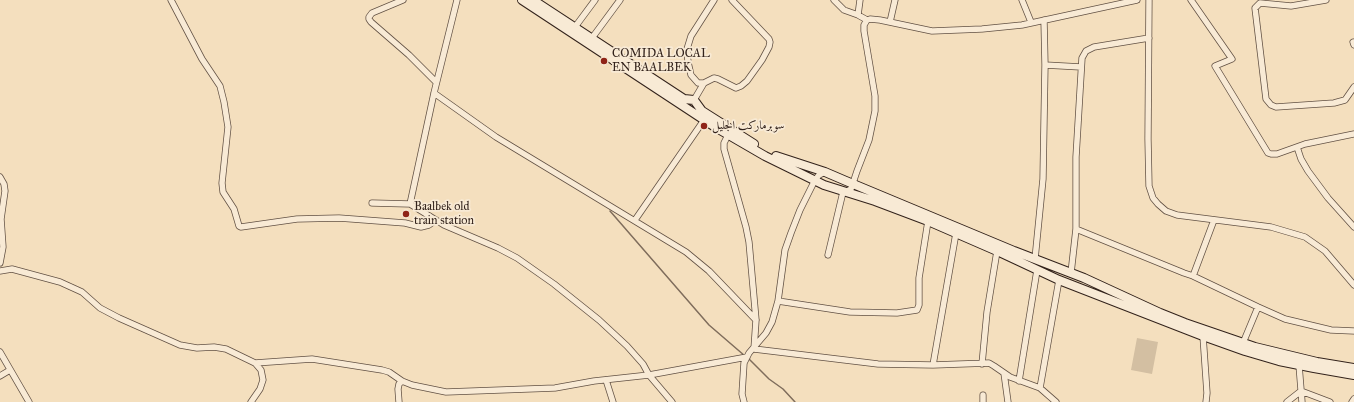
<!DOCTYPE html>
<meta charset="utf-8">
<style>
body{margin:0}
canvas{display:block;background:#f4dfbe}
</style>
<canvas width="1354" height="402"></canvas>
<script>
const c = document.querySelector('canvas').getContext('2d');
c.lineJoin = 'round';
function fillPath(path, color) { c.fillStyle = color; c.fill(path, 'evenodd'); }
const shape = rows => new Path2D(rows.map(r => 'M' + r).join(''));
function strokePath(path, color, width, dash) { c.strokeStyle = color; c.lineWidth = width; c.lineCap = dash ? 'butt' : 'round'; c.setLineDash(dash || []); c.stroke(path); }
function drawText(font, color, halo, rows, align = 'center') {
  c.font = font + ' "IM FELL Great Primer",Amiri,serif'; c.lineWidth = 3.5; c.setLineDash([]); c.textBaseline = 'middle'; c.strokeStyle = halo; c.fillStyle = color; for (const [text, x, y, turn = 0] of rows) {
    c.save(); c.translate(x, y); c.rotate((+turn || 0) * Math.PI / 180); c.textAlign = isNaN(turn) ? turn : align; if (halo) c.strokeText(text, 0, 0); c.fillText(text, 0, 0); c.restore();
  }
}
const green = shape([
 [1137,338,1158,342,1152,374,1131,370]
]);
const stream = shape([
 [610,211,709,325,745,356],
 [748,358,769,379,783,389,795,402]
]);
const street = shape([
 [171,0,202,59,220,86,224,102,228,127,222,183,223,192,234,209,239,226,241,227,297,219,339,218,405,223,421,227,429,225,436,220],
 [403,0,372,13,369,17,369,19,371,22,409,55,436,82],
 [834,0,844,10,858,15,867,20],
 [1022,0,1031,22],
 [1149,0,1148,139,1149,186,1153,198,1158,204,1166,211,1177,215,1271,227,1305,237,1325,251,1354,285],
 [1191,0,1232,59,1215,66,1268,153,1271,154,1277,154,1305,144,1354,134],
 [1326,0,1291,6,1260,3,1255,8,1266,99,1271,105,1276,107,1334,103,1345,100,1354,87],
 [858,15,860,0],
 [890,22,895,0],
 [575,27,595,0],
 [592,38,620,0],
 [1353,42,1354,45],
 [1045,65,1081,67],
 [704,83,698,83,691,75,688,62,687,49,691,36,714,0],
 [434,93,496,137,686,252,709,271,756,320],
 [694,100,704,83,714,78,718,79,736,88,741,86,747,81,762,60,769,47,770,42,769,39,732,0],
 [728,135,724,143,724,149,746,227,749,242,756,320,754,349,878,364,933,365,989,363,994,366,1010,377,1040,388,1056,402],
 [1297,147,1301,159,1308,171,1328,198,1354,227],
 [0,177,4,184,5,191,1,219,3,247,0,263],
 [845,192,851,189,857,171,869,140,875,111,875,96,864,31,864,25,867,20,870,19,880,20,932,31,982,29,1022,25,1137,0],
 [372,203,410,204,444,225,498,248,517,258,554,284,599,320,627,346,643,364,649,375,672,402],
 [410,204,434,93,457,0],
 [635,220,704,120],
 [1076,229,1184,273,1193,276,1258,307,1285,319,1331,330,1354,331],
 [828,255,843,192],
 [1035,259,1043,179,1045,65,1044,20],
 [0,271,12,269,60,282,82,292,100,308,119,318,180,345,197,348,214,347,226,349,255,363,312,359,382,370,389,372,402,381,412,385,446,392,555,388,594,381,649,375,747,357],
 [1071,273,1076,229,1076,157,1082,58,1086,51,1094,47,1149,38],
 [1193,276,1214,220],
 [778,301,850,312,897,313,917,310,919,305,919,278,928,221],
 [1203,336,1207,393,1206,402],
 [1243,343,1258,307],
 [0,352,29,402],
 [982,364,987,312,997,251],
 [933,365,956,233],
 [1299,365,1302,402],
 [1004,373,1008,402],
 [0,376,10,370],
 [606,380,613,402],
 [1019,381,1037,270],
 [1040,388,1059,280],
 [1301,391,1330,402],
 [983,395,983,402],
 [251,402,260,389,263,380,261,370,255,363],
 [399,402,398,389,399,384,402,381],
 [744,402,742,394,744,363,749,353,766,333,772,322,778,301,785,250,791,233,800,210,815,180,819,175,825,172],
 [1287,402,1301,391],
 [1352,402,1354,399]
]);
const secondary = shape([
 [522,0,715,127,765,156,824,185,875,201,928,221,997,251,1059,280,1203,336,1245,351,1279,361,1314,368,1354,375],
 [533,0,684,99,694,100,702,111,754,144],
 [776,156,825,172,846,181,1014,251,1084,278,1160,313,1185,323,1255,347,1317,362,1354,368]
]);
const markers = [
 [604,61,4,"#8f2418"],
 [704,126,4,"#8f2418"],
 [406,214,4,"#8f2418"]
];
const poiNames = [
 ["COMIDA LOCAL",612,54],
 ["EN BAALBEK",612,68],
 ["سوبرماركت الجليل",712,126],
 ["Baalbek old",414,207],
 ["train station",414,221]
];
fillPath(green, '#d3bfa2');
strokePath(stream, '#7f6d5c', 1.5);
strokePath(street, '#625144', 7);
strokePath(secondary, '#32221b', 10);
strokePath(street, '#f8ead5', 5.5);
strokePath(secondary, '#f8ead5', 8);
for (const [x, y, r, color] of markers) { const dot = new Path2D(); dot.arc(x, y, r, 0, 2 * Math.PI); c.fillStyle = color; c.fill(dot); strokePath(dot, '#f8ead5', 1.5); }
drawText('12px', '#32221b', '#f8ead5', poiNames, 'left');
</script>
